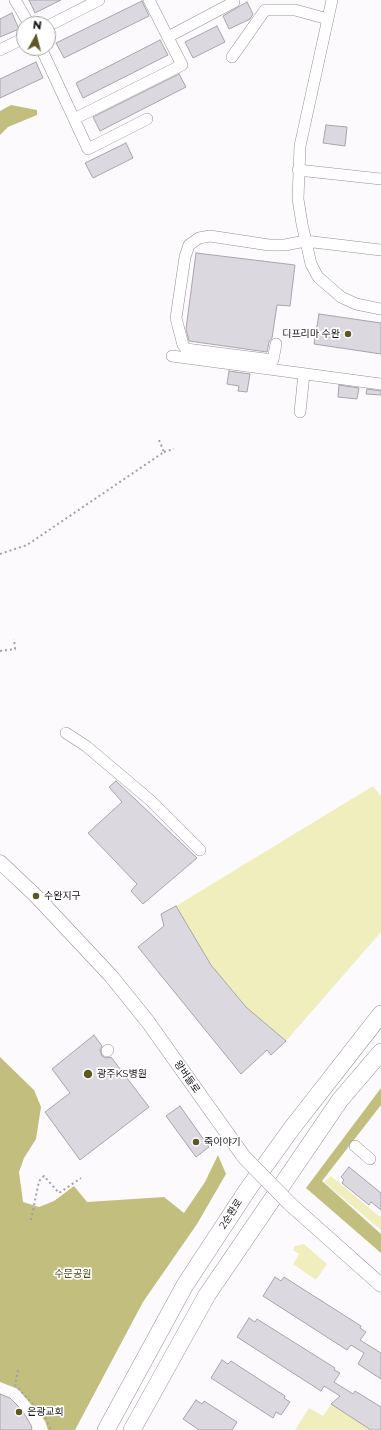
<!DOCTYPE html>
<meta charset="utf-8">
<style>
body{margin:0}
#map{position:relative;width:381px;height:1430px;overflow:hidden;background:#fdfafe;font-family:Montserrat,sans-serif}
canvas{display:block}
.north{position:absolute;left:16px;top:16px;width:40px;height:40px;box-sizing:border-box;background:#fff;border:1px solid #a2a1a2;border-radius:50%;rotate:7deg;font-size:11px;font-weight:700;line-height:16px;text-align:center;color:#161417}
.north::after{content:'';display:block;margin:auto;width:14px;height:18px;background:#5b5825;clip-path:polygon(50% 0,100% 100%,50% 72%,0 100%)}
</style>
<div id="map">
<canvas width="381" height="1430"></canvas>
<div class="north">N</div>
</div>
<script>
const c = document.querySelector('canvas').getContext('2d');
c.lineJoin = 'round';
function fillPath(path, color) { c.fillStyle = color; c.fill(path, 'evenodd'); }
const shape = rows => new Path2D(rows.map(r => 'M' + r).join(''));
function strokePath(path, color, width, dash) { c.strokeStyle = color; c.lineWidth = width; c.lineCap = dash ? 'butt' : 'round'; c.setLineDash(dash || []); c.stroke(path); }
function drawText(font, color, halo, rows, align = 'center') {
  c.font = font + ' Montserrat,"Noto Sans KR",sans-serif'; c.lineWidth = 3.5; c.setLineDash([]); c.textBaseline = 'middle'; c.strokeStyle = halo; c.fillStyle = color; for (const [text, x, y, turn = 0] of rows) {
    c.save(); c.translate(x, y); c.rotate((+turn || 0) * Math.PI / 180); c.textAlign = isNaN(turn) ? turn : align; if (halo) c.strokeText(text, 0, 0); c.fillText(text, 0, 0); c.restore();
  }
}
const green = shape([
 [373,786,381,796,381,932,286,1041,246,1007,211,965,176,906],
 [331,1176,379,1216,381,1216,381,1230,324,1182],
 [304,1244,327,1264,316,1280,293,1264,299,1254,293,1250,295,1246],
 [331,1404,371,1430,295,1430,309,1408,323,1416]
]);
const forest = shape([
 [11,105,37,110,37,115,8,127,0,135,0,111],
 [0,1057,34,1090,41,1107,36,1139,24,1158,19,1172,23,1202,39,1207,54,1201,74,1186,87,1202,164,1197,184,1213,205,1182,218,1155,226,1174,197,1224,143,1302,75,1430,48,1430,45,1421,18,1389,0,1382],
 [381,1088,381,1105,322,1181,381,1234,381,1253,306,1188]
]);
const building = shape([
 [29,0,61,0,35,13,29,0],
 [142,1,149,16,64,58,56,43,142,1],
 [247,2,253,14,250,19,229,29,223,16,247,2],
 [12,13,19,29,0,37,0,19,12,13],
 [217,26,225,42,193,58,185,42,217,26],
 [160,40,168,55,83,98,76,83,160,40],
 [36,62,43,78,0,98,0,79,36,62],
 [179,74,186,87,100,131,93,117,179,74],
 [326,125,347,127,345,146,323,143,326,125],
 [126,143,133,158,93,178,85,163,126,143],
 [196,253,295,265,290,306,277,305,272,338,269,342,267,352,189,341,186,329,196,253],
 [319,314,381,323,381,354,314,344,319,314],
 [229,371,250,374,247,392,238,391,239,386,227,384,229,371],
 [339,385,359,388,357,399,338,397,339,385],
 [367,389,381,391,381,395,366,394,367,389],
 [116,781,197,858,143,904,131,891,137,884,88,833,122,802,109,787,116,781],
 [176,906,211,965,246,1007,286,1041,271,1055,267,1050,241,1074,138,947,164,926,161,914,176,906],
 [94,1035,102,1046,100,1050,102,1056,106,1058,111,1057,149,1107,80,1160,45,1112,70,1093,52,1069,94,1035],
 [180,1106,209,1147,196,1157,166,1116,180,1106],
 [349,1167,381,1193,381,1210,371,1202,369,1205,342,1183,344,1180,341,1177,349,1167],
 [275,1277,281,1281,284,1277,361,1326,360,1328,366,1332,360,1340,381,1353,381,1379,358,1364,364,1353,351,1345,347,1350,263,1296,275,1277],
 [249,1318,255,1322,257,1319,335,1368,334,1370,340,1373,334,1382,353,1394,355,1391,381,1407,381,1430,371,1430,331,1404,340,1396,324,1386,321,1391,237,1337,249,1318],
 [222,1360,228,1364,231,1361,285,1396,284,1398,290,1402,281,1415,276,1412,273,1418,211,1378,222,1360],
 [0,1394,10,1398,22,1410,31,1425,32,1430,0,1430,0,1394],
 [196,1400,202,1404,204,1401,237,1422,232,1430,199,1430,183,1419,196,1400]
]);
const path = shape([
 [164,452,174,449],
 [0,554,27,545,164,452,159,440],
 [0,651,15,649,14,639],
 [31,1220,39,1181,44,1176,59,1193,81,1178],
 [18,1370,15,1385,45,1417,51,1430]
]);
const minor = shape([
 [15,0,29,24],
 [332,0,300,146,298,199,302,224,311,264,318,277,341,297,356,304,381,309],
 [48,26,99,0],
 [168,37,234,2,234,0],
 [41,48,74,119],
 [0,50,24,38],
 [232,57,265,10,295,10,328,19],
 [147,119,88,149,74,119,182,65,149,0],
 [298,170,381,179],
 [276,344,273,360,186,349,183,345,176,318,185,257,189,245,199,238,210,236,269,245,285,245,305,241,381,250],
 [172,356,381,384],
 [300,412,304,374],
 [66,733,86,746,150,800,200,850],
 [107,1051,108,1050],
 [355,1146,370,1159]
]);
const major = shape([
 [0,862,36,896,111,976,148,1022,244,1157],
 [290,1204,381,1285]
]);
const highway = shape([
 [106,1430,185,1285,248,1189,292,1128,381,1014],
 [132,1430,207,1295,340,1100,381,1052]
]);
const majorBridge = shape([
 [244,1157,290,1204]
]);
const markers = [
 [348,334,4,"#5b5825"],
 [36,896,4,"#5b5825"],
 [88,1074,5,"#5b5825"],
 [196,1142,4,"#5b5825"],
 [19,1412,4,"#5b5825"]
];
const poiNames = [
 ["디프리마 수완",340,334,"right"],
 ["수완지구",44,896],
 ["광주KS병원",97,1074],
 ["죽이야기",204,1142],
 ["은광교회",27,1412]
];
const streetNames = [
 ["왕버들로",187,1077,55],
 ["2순환로",231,1214,-57]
];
const parkNames = [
 ["수문공원",73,1274]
];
fillPath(green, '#f0eebd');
fillPath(forest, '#c2be7e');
fillPath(building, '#dcd8df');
strokePath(building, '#a8a4aa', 1);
strokePath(minor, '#938f95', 12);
strokePath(major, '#938f95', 15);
strokePath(highway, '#938f95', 18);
strokePath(path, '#a3a0a4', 2, [2, 3]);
strokePath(minor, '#fff', 11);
strokePath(major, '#fff', 14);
strokePath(highway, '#fff', 17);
strokePath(majorBridge, '#938f95', 15, []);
strokePath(majorBridge, '#fff', 14);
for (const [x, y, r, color] of markers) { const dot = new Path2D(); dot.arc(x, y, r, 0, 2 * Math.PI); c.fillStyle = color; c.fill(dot); strokePath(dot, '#fff', 1.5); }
drawText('10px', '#161417', '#fff', poiNames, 'left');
drawText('10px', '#161417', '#fff', streetNames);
drawText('10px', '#4f4c1b', '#fff', parkNames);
</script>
